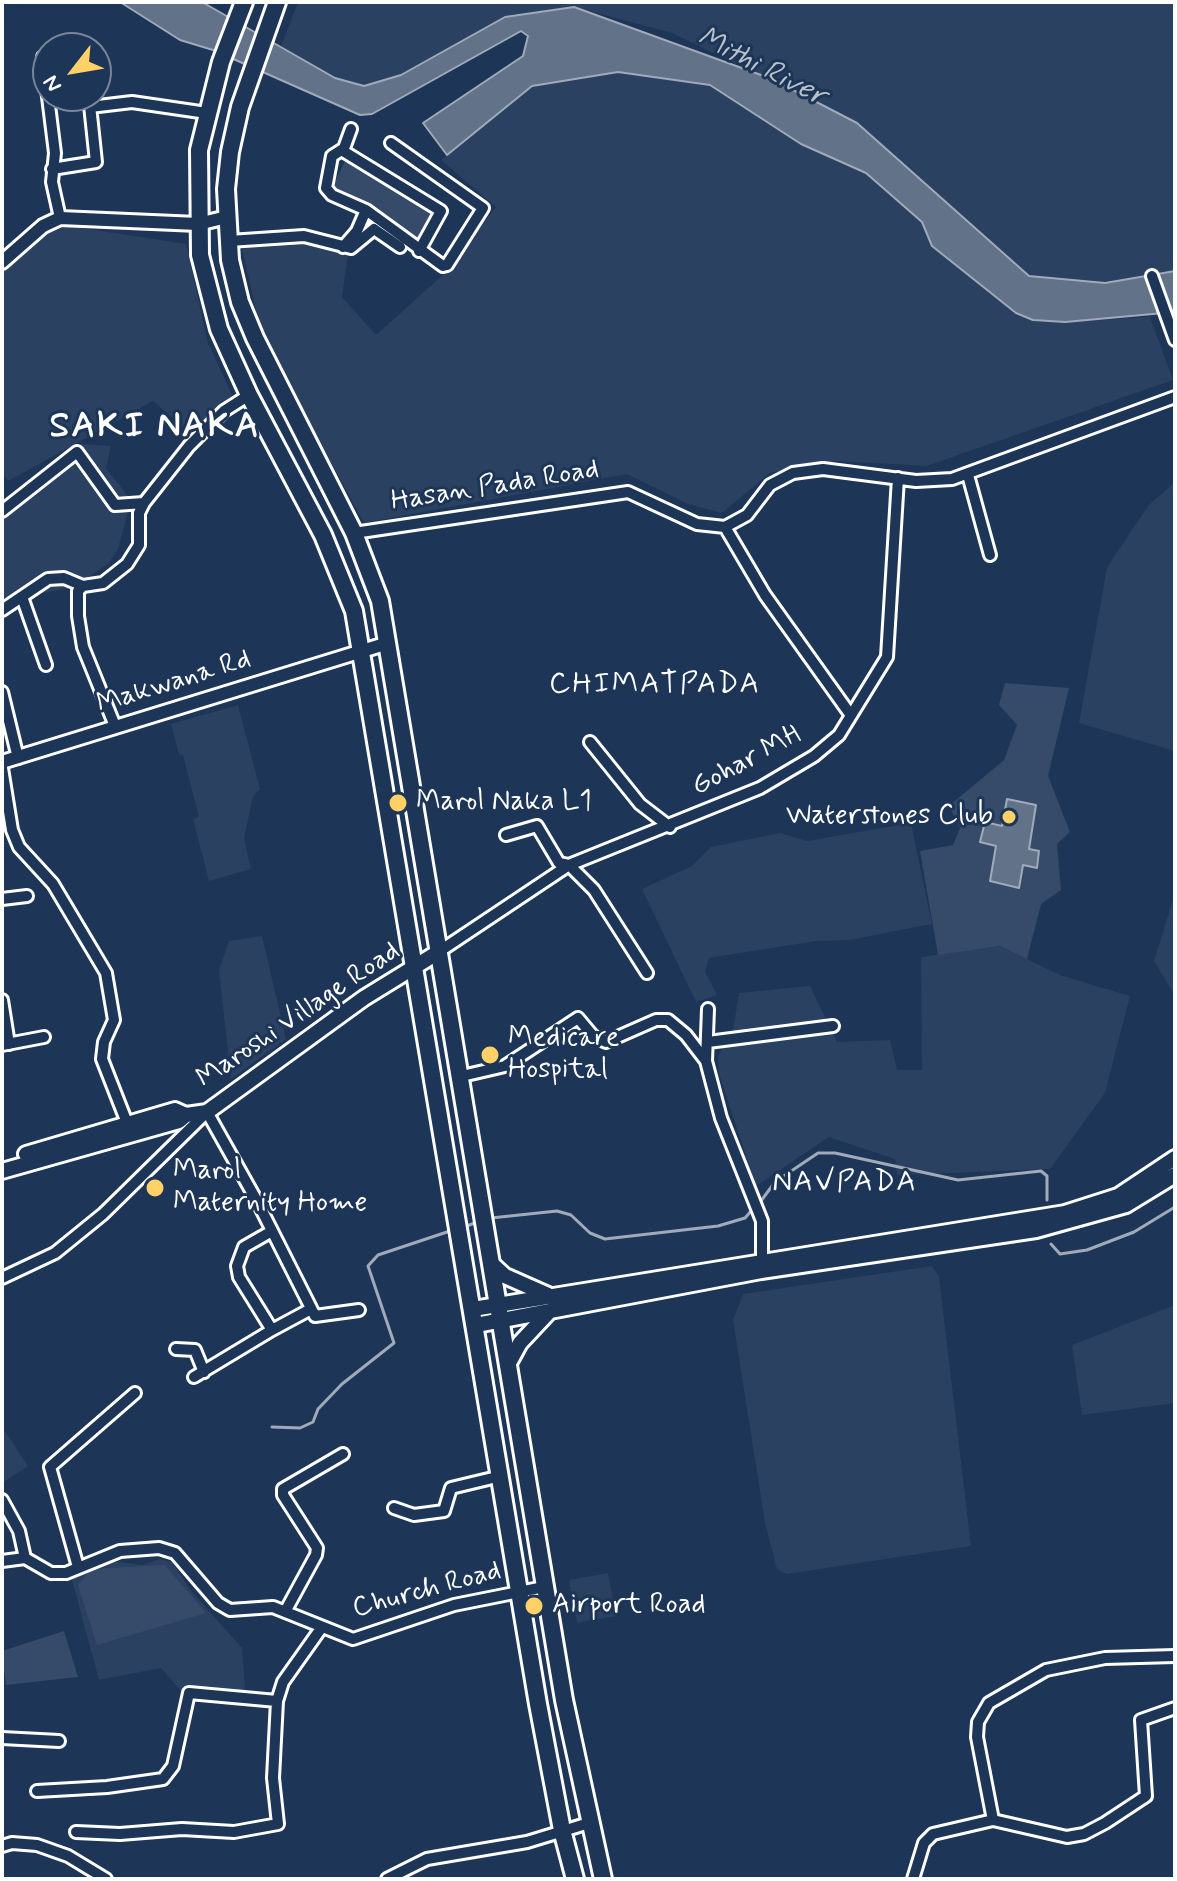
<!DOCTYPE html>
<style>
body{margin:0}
#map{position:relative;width:1177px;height:1881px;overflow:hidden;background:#1d3557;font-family:Mynerve,sans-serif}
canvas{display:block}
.frame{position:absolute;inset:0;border:4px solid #fff;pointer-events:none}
.north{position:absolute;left:32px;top:32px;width:80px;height:80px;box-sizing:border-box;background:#1d3557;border:2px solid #77869a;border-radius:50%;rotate:239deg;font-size:22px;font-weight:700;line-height:32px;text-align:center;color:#fff}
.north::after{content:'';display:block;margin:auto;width:28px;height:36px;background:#ffd166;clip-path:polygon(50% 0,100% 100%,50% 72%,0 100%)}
</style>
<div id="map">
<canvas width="1177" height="1881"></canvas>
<div class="frame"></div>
<div class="north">N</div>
</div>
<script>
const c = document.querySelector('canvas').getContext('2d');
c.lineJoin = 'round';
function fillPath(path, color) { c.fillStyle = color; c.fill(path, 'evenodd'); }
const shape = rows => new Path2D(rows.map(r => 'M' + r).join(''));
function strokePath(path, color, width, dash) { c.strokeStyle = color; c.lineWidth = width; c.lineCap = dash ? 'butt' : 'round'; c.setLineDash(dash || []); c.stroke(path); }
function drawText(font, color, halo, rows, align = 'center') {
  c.font = font + ' Mynerve,sans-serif'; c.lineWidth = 6; c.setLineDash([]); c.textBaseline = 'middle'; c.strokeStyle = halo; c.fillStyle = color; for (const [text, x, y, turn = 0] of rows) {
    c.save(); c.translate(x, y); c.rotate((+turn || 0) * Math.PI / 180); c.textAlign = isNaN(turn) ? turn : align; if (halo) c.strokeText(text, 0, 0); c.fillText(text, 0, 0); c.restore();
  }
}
const built = shape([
 [298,2,1175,2,1175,270,1105,283,1029,276,857,123,672,33,574,7,505,17,401,75,364,86,335,78,281,46],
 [618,72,710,85,801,144,866,173,922,222,932,246,1033,320,1065,322,1150,317,1173,380,927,466,836,461,770,473,722,513,688,504,627,474,364,523,262,336,242,249,271,241,306,241,348,255,342,297,376,335,444,274,496,207,441,160,532,86],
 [69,226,186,244,208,343,232,395,189,432,153,401,8,481,2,472,2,273,50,232],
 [81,444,111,446,106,468,131,500,118,549,109,563,74,587,33,595,2,615,2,502],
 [1175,482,1175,751,1079,723,1107,567,1149,505],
 [238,705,260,789,253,797,244,838,251,869,209,881,193,819,199,817,183,755,179,754,171,724],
 [911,823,932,924,849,940,816,941,709,958,705,972,717,995,696,1002,642,889,692,866,711,847,780,833,807,841],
 [1175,893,1175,996,1154,961],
 [262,936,286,1039,231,1079,219,970,229,941],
 [1000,946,1060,975,1130,996,1105,1093,1050,1169,897,1175,895,1159,829,1137,756,1186,719,1074,718,1056,733,1031,739,993,810,986,837,1042,890,1040,897,1070,922,1070,921,957],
 [932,1266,939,1277,971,1546,787,1574,777,1569,765,1523,733,1320,743,1294],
 [1175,1305,1175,1403,1082,1415,1072,1345],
 [2,1427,28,1466,2,1483],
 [159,1559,172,1562,192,1592,242,1648,245,1690,181,1691,161,1668,99,1680,72,1580,90,1565,104,1560,142,1565],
 [608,1573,616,1616,577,1623,569,1580]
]);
const green = shape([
 [347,157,434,214,418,239,361,200,332,188],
 [1005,683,1069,688,1048,776,1070,832,1057,844,1061,890,1041,904,1027,959,1000,946,938,955,920,851,953,845,960,828,949,806,1004,760,1017,725,999,705],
 [165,1565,206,1613,97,1645,78,1585,92,1569],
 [64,1631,78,1677,6,1685,2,1651]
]);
const water = shape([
 [120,2,202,2,335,78,364,86,401,75,505,17,574,7,772,79,857,123,1029,276,1105,283,1175,271,1175,312,1065,322,1033,320,1016,313,932,246,922,222,866,173,801,144,710,85,618,72,532,86,447,155,423,123,523,56,528,36,521,31,372,114,360,115,213,50,180,40,120,2],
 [1007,799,1036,805,1029,849,1039,851,1037,868,1023,865,1019,888,990,881,996,846,980,842,985,822,1002,826,1007,799]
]);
const stream = shape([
 [758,1205,775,1182,818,1153,835,1153,958,1180,1041,1171,1047,1176,1047,1200],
 [491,1218,557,1211,571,1215,590,1233,605,1239,718,1226,745,1218,752,1210],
 [464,1227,480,1221],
 [1051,1244,1060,1254,1087,1250,1134,1232,1175,1207],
 [272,1427,300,1428,313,1422,318,1409,342,1384,394,1343,368,1266,378,1255,453,1230]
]);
const minor = shape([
 [43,57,55,153,52,182,60,218],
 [90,107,132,102,207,113],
 [351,129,343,151,441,211,419,251],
 [343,149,332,156,326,188,332,195,366,210,357,231,343,247],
 [52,169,96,162,89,96],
 [366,210,443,266,447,265,483,208,391,143],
 [229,241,304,236,351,248,374,229,400,247],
 [1152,276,1175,340],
 [968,475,990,555],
 [2,511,77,452,115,505,144,503],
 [725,527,765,595,850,714],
 [354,533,628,492,697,524,725,527,747,515,770,485,793,473,823,469,916,481,952,479,1175,397],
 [83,586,78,591,78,616,83,647,115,726],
 [22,597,46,665],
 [2,610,48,579,64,578,83,586,103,583,127,564,139,545,139,513,144,503,189,446,224,411,249,395],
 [2,692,18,758],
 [590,742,640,804,670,827],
 [2,768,12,830,19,847,53,884,106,973,114,1020,104,1042,102,1059,129,1128],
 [506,835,537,826,559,863,569,865,594,890,647,973],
 [2,899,27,896],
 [437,953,569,865,760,788,814,756,839,735,887,657,898,478],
 [2,1000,9,1044],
 [708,1009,706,1061,721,1118,762,1221,762,1265],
 [708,1042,833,1026],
 [2,1045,44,1037],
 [462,1076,505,1066,578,1018,593,1036,606,1042,656,1020,668,1020,686,1035,706,1061],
 [2,1278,55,1253,103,1214,207,1112,258,1203,315,1316,359,1310],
 [272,1330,311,1309],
 [176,1349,195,1350,204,1372],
 [194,1377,272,1330,239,1277,237,1266,244,1247,272,1231],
 [2,1500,19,1531,25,1558],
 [394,1508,414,1515,444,1511,451,1488,501,1476],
 [25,1558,51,1573,66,1573,120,1551,159,1548,175,1553,218,1603,230,1610,273,1607,353,1639,454,1605,544,1587],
 [2,1561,25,1558],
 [78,1567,50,1467,135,1393],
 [286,1610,316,1555,317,1548,283,1495,283,1489,343,1454],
 [1175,1656,1105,1658,1046,1670,989,1703,978,1722,977,1737,993,1820,1067,1837,1084,1834,1105,1823,1146,1796,1141,1720,1175,1708],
 [2,1738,59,1741],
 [37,1791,107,1787,163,1779,173,1766,189,1693,277,1701],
 [76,1832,120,1834,182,1829,234,1832,278,1824,273,1778,277,1701,283,1682,322,1627],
 [2,1846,12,1843,37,1845,68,1856,106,1879],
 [387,1879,427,1859,527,1842,589,1823],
 [913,1879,924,1843,933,1834,993,1820]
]);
const tertiary = shape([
 [2,262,43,226,60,218,198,224,227,217],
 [2,762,388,643]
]);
const secondary = shape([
 [26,1154,175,1110,186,1115],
 [2,1171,179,1121,186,1115,207,1112,364,998,437,953],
 [492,1264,505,1276,548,1295],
 [473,1309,1065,1213,1118,1196,1175,1158],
 [476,1325,761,1271,1036,1230,1126,1205,1175,1175],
 [509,1363,520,1343,549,1312]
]);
const primary = shape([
 [244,2,221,62,199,150,200,255,219,329,249,395,323,535,354,611,538,1704,562,1830,575,1879],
 [277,2,240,107,230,152,226,189,230,260,240,302,255,338,354,533,380,601,564,1700,603,1879]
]);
const markers = [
 [398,803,10,"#ffd166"],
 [1009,817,8,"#ffd166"],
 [490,1055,10,"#ffd166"],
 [155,1188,10,"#ffd166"],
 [534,1606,10,"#ffd166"]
];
const streetNames = [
 ["Hasan Pada Road",495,487,-9],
 ["Makwana Rd",174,683,-17],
 ["Gohar MH",747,762,-28],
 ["Maroshi Village Road",299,1016,-34],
 ["Church Road",427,1591,-15]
];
const poiNames = [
 ["Marol Naka L1",416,803],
 ["Waterstones Club",993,817,"right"],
 ["Medicare",508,1039],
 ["Hospital",508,1071],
 ["Marol",173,1172],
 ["Maternity Home",173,1204],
 ["Airport Road",552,1606]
];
const waterNames = [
 ["Mithi River",761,68,27]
];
const neighbourhoodNames = [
 ["CHIMATPADA",655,686],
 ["NAVPADA",845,1184]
];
const districtNames = [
 ["SAKI NAKA",155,428]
];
fillPath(built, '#2a4161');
fillPath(green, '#364b69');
fillPath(water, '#617289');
strokePath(water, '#a0aab8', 2);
strokePath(stream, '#a0aab8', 3);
strokePath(minor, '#fff', 16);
strokePath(tertiary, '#fff', 18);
strokePath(secondary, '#fff', 20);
strokePath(primary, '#fff', 22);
strokePath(minor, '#1d3557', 10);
strokePath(tertiary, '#1d3557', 12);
strokePath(secondary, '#1d3557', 14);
strokePath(primary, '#1d3557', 16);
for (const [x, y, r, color] of markers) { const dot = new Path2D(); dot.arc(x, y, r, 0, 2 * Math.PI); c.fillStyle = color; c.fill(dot); strokePath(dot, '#1d3557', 3); }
drawText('28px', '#fff', '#1d3557', streetNames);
drawText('28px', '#fff', '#1d3557', poiNames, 'left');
drawText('italic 30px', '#b8c0ca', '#1d3557', waterNames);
c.letterSpacing = '2px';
drawText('30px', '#fff', '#1d3557', neighbourhoodNames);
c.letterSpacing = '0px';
c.letterSpacing = '2px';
drawText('bold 36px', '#fff', '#1d3557', districtNames);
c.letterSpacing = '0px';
</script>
